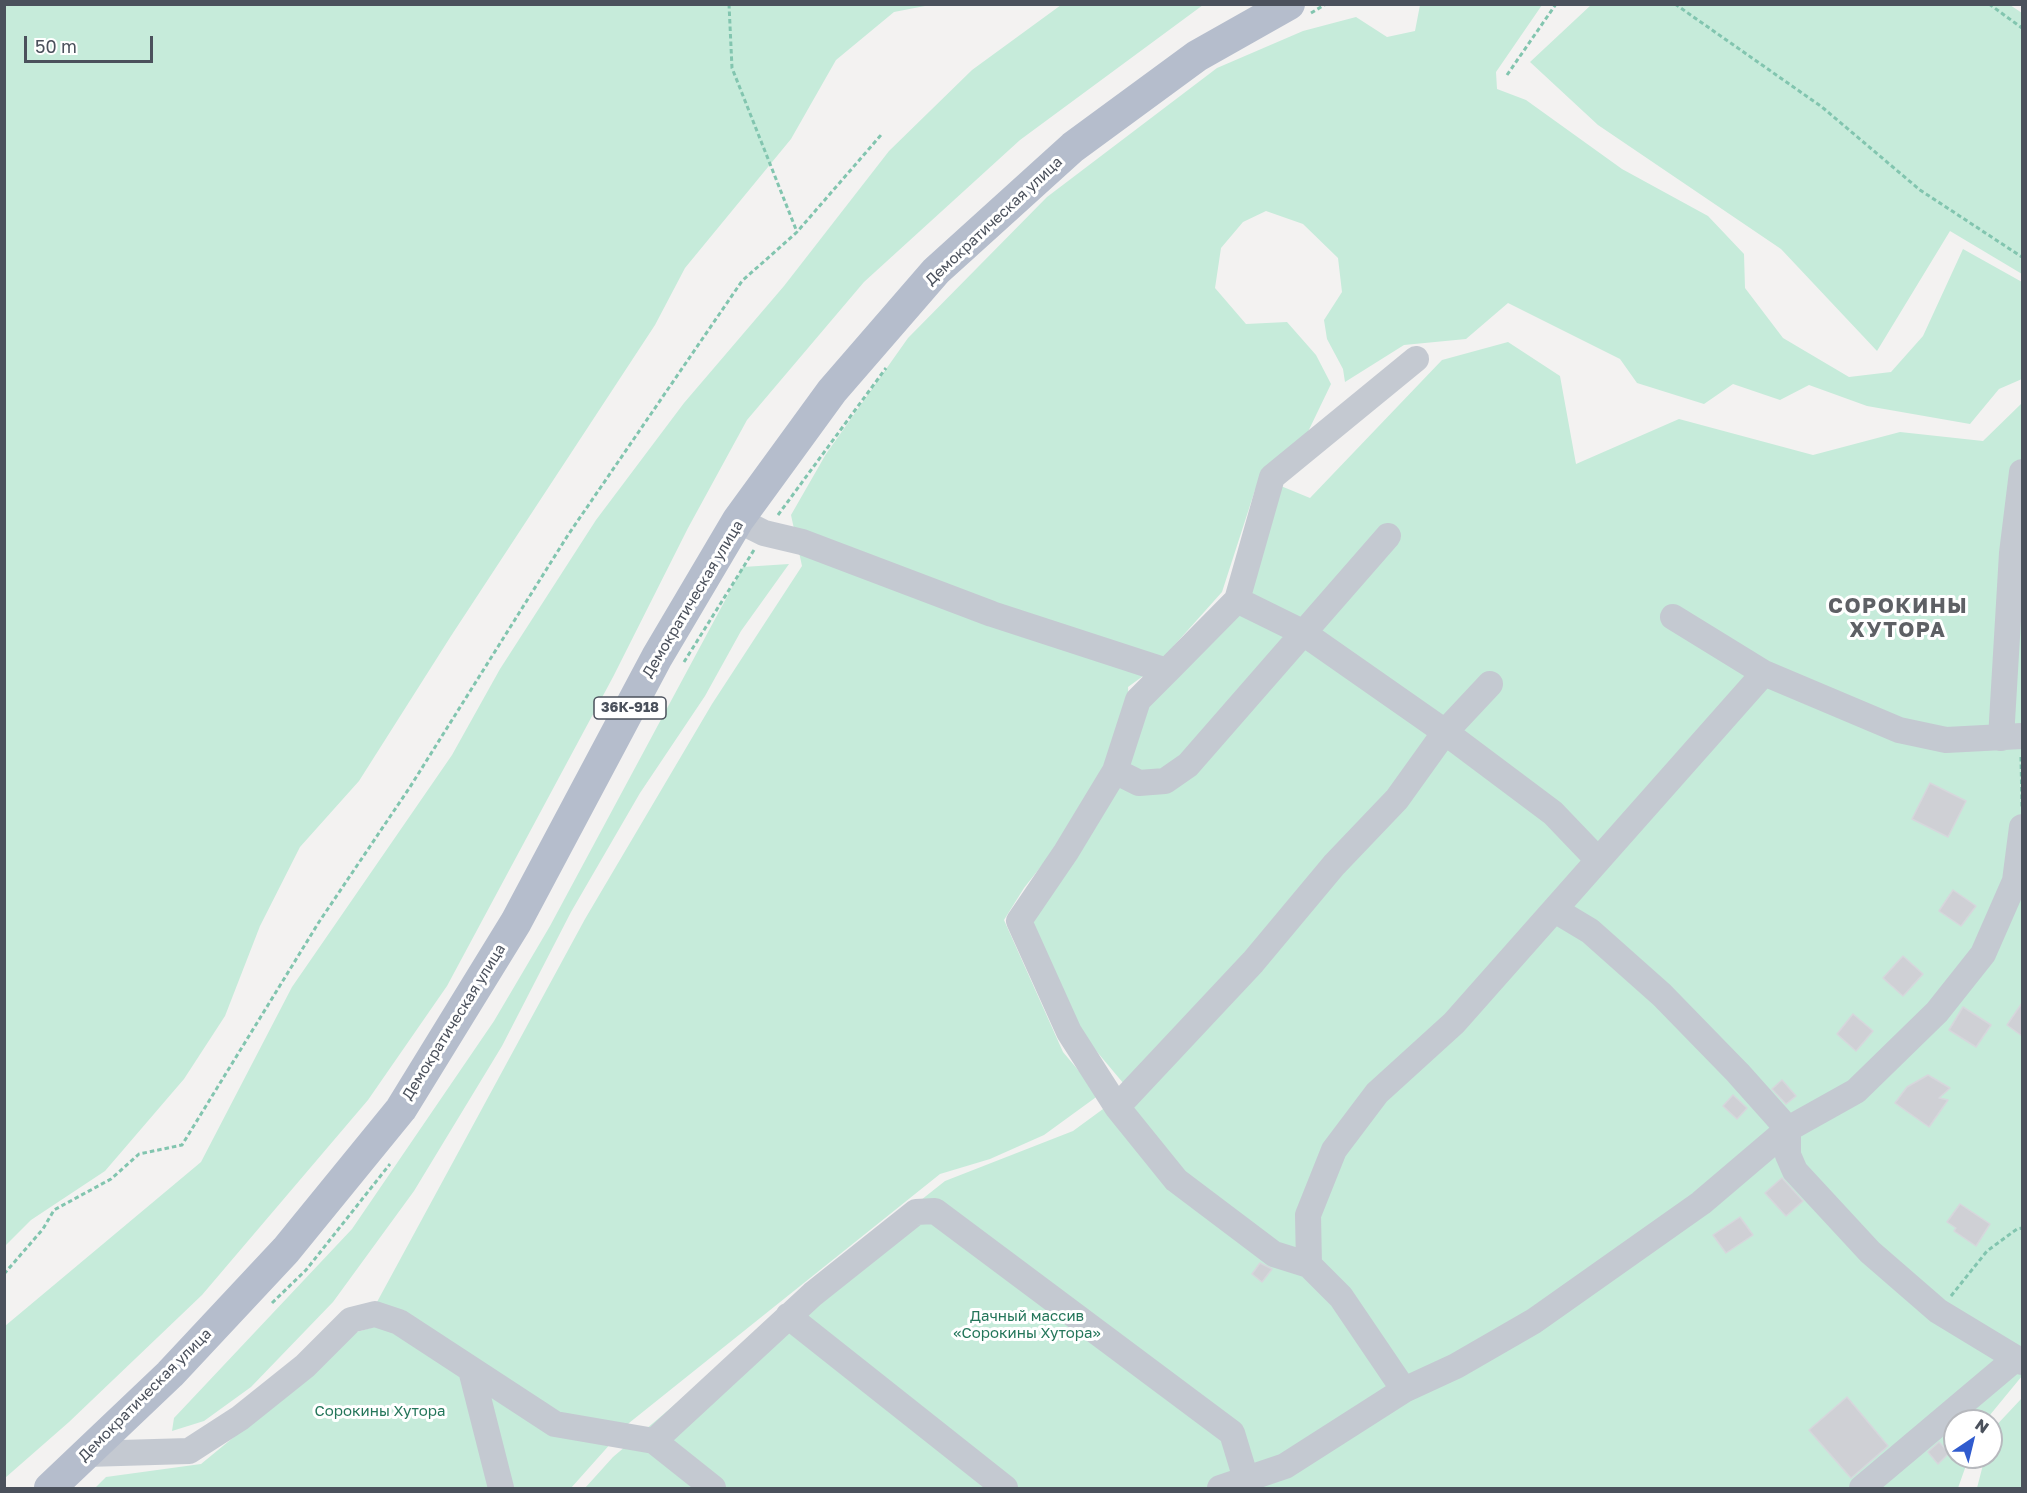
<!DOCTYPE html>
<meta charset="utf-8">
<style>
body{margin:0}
#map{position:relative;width:2027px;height:1493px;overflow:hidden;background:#f3f2f1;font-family:"Golos Text",sans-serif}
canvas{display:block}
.frame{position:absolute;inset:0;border:6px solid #4b515c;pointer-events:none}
.north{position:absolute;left:1943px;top:1409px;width:60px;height:60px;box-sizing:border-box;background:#fff;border:2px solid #b7b9be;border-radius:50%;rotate:35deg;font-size:16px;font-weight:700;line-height:24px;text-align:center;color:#4b515c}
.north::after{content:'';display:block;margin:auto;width:21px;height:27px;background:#305bce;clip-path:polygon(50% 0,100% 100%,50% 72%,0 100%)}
.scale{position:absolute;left:24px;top:36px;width:129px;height:27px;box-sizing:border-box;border:3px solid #4b515c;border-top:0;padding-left:8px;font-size:18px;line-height:21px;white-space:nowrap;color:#4b515c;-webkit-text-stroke:4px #fff;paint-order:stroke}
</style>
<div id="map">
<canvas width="2027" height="1493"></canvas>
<div class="frame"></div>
<div class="north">N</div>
<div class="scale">50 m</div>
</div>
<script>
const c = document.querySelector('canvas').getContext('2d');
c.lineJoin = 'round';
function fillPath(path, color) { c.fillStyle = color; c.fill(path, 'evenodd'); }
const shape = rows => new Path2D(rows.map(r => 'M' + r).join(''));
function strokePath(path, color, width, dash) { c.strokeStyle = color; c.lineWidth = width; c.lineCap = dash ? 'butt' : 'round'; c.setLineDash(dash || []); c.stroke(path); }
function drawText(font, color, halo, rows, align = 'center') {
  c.font = font + ' "Golos Text",sans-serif'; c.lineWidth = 6; c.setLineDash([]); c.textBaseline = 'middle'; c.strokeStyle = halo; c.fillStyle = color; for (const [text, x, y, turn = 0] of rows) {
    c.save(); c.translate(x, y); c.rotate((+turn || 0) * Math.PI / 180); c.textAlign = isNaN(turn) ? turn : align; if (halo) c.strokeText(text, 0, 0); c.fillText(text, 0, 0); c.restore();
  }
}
const green = shape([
 [5,4,930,5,894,12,836,60,791,139,685,268,655,325,451,636,359,781,300,847,260,926,225,1016,184,1079,105,1171,31,1220,5,1246],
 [1061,5,1203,5,1020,140,864,282,747,420,688,528,613,677,447,986,368,1100,202,1295,69,1422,5,1478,5,1326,201,1162,292,987,452,755,500,669,596,520,684,403,784,286,889,151,972,70],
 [1420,5,1542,5,1496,72,1497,89,1526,100,1622,169,1708,216,1744,254,1745,288,1783,338,1849,377,1891,372,1923,336,1963,249,2022,282,2022,379,1999,389,1970,424,1867,406,1809,385,1780,400,1733,384,1704,404,1637,383,1620,359,1508,303,1466,339,1404,345,1345,382,1343,369,1327,339,1324,320,1342,292,1338,258,1303,224,1266,211,1243,222,1221,248,1215,288,1246,324,1287,322,1316,355,1331,384,1305,438,1255,490,1222,592,1154,668,1128,687,1129,714,1079,818,1024,888,1004,920,1063,1052,1099,1095,1044,1135,990,1159,940,1174,629,1423,571,1488,513,1488,482,1366,377,1302,585,919,712,704,802,566,791,515,826,454,908,338,1047,197,1217,68,1303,31,1356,17,1387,37,1415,31],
 [1591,5,2010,5,2022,13,2022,274,1950,231,1877,351,1781,249,1598,125,1530,62],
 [1508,342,1560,376,1576,464,1679,419,1813,455,1900,432,1983,441,2022,403,2022,1376,1985,1421,1955,1421,1955,1457,1969,1457,1958,1488,585,1488,613,1457,659,1418,829,1273,945,1181,1073,1131,1129,1090,1082,1034,1030,927,1097,825,1148,699,1244,602,1276,484,1310,498,1442,360],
 [789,564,741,631,705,696,640,793,571,912,502,1046,414,1191,333,1302,251,1387,204,1421,172,1431,174,1418,352,1229,494,1021,550,926,743,567],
 [388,1323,461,1374,490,1488,95,1488,106,1477,201,1464,273,1405,353,1333],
 [2022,1398,2022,1488,1977,1488,1985,1457,1991,1457,1991,1431]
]);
const building = shape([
 [1930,783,1966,801,1948,837,1912,819,1930,783],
 [1953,890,1976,906,1961,926,1939,911,1953,890],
 [1903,956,1923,974,1903,996,1883,978,1903,956],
 [2022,1003,2022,1036,2007,1025,2022,1003],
 [1963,1007,1991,1025,1976,1047,1949,1030,1963,1007],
 [1853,1014,1873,1031,1856,1051,1837,1034,1853,1014],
 [1928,1075,1950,1088,1939,1098,1948,1100,1929,1127,1895,1103,1907,1087,1928,1075],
 [1782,1080,1796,1096,1786,1104,1772,1089,1782,1080],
 [1733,1095,1747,1108,1737,1119,1723,1106,1733,1095],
 [1782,1178,1803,1201,1786,1216,1765,1193,1782,1178],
 [1960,1204,1990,1224,1976,1246,1954,1231,1956,1228,1947,1222,1960,1204],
 [1740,1217,1753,1235,1726,1253,1713,1235,1740,1217],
 [1260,1263,1272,1269,1262,1282,1252,1274,1260,1263],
 [1847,1397,1888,1446,1851,1478,1809,1430,1847,1397],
 [1939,1442,1949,1453,1938,1464,1928,1452,1939,1442]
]);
const path = shape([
 [729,4,732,68,797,232],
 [1675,4,1822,107,1920,190,2022,257],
 [1989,4,2022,28],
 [1311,13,1326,4],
 [1507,75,1556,4],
 [778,515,886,368],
 [684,662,754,550],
 [2021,757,2022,807],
 [4,1274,43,1229,54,1210,111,1179,139,1154,182,1145,319,922,410,787,568,535,742,281,797,232,881,135],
 [1951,1296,1987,1251,2017,1229,2022,1228],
 [272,1303,306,1270,390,1164]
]);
const minor = shape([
 [738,520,764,533,802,542,992,614,1167,671,1138,700,1115,771],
 [1237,600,1302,632,1445,732,1553,813,1598,860],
 [1673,617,1764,673,1899,730,1946,740,2022,736],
 [1167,671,1237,600,1272,477,1416,359],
 [2001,738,2012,553,2022,472],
 [1555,910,1590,931,1662,995,1738,1073,1788,1129,1788,1155,1795,1171,1870,1252,1938,1311,2022,1362],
 [1117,1107,1069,1032,1019,921,1066,852,1115,771,1139,783,1165,781,1188,765,1388,536],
 [1309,1265,1274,1254,1176,1180,1117,1107,1253,962,1334,865,1397,799,1445,732,1490,684],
 [788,1316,1005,1488],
 [471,1370,501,1488],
 [1404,1390,1341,1297,1309,1265,1308,1215,1334,1150,1377,1093,1454,1023,1764,673],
 [654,1441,713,1488],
 [86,1454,189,1451,240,1418,305,1366,351,1320,375,1314,399,1322,555,1424,654,1441,813,1294,916,1212,935,1211,1232,1433,1246,1479],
 [1220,1488,1285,1466,1404,1390,1456,1366,1534,1321,1701,1203,1788,1129,1856,1091,1937,1012,1983,954,2015,881,2022,827],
 [1862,1488,2015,1359]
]);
const major = shape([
 [50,1488,170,1374,286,1250,401,1109,516,922,657,657,738,520,832,391,936,271,1073,147,1197,56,1289,4]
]);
const shields = [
 [630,708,72]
];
const shieldNames = [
 ["36К-918",630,708]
];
const streetNames = [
 ["Демократическая улица",994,221,-43],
 ["Демократическая улица",693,599,-59],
 ["Демократическая улица",454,1022,-58],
 ["Демократическая улица",145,1395,-45]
];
const parkNames = [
 ["Дачный массив",1027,1316],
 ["«Сорокины Хутора»",1027,1333],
 ["Сорокины Хутора",380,1411]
];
const districtNames = [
 ["СОРОКИНЫ",1898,606],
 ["ХУТОРА",1898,630]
];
fillPath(green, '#c6ebda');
fillPath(building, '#cfd0d5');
strokePath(building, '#d6d7dc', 1.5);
strokePath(path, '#82c5af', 3, [4.5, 3]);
strokePath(minor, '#c4c9d1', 26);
strokePath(major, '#b5bdcc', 32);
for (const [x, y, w] of shields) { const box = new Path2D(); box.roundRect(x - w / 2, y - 11, w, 22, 4.5); c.fillStyle = '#fff'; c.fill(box); strokePath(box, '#4b515c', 1.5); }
drawText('bold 14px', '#4b515c', null, shieldNames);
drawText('15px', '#4b515c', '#fff', streetNames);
drawText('15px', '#24765a', '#fff', parkNames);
c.letterSpacing = '1.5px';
drawText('bold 21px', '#5e6065', '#fff', districtNames);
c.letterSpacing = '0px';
</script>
